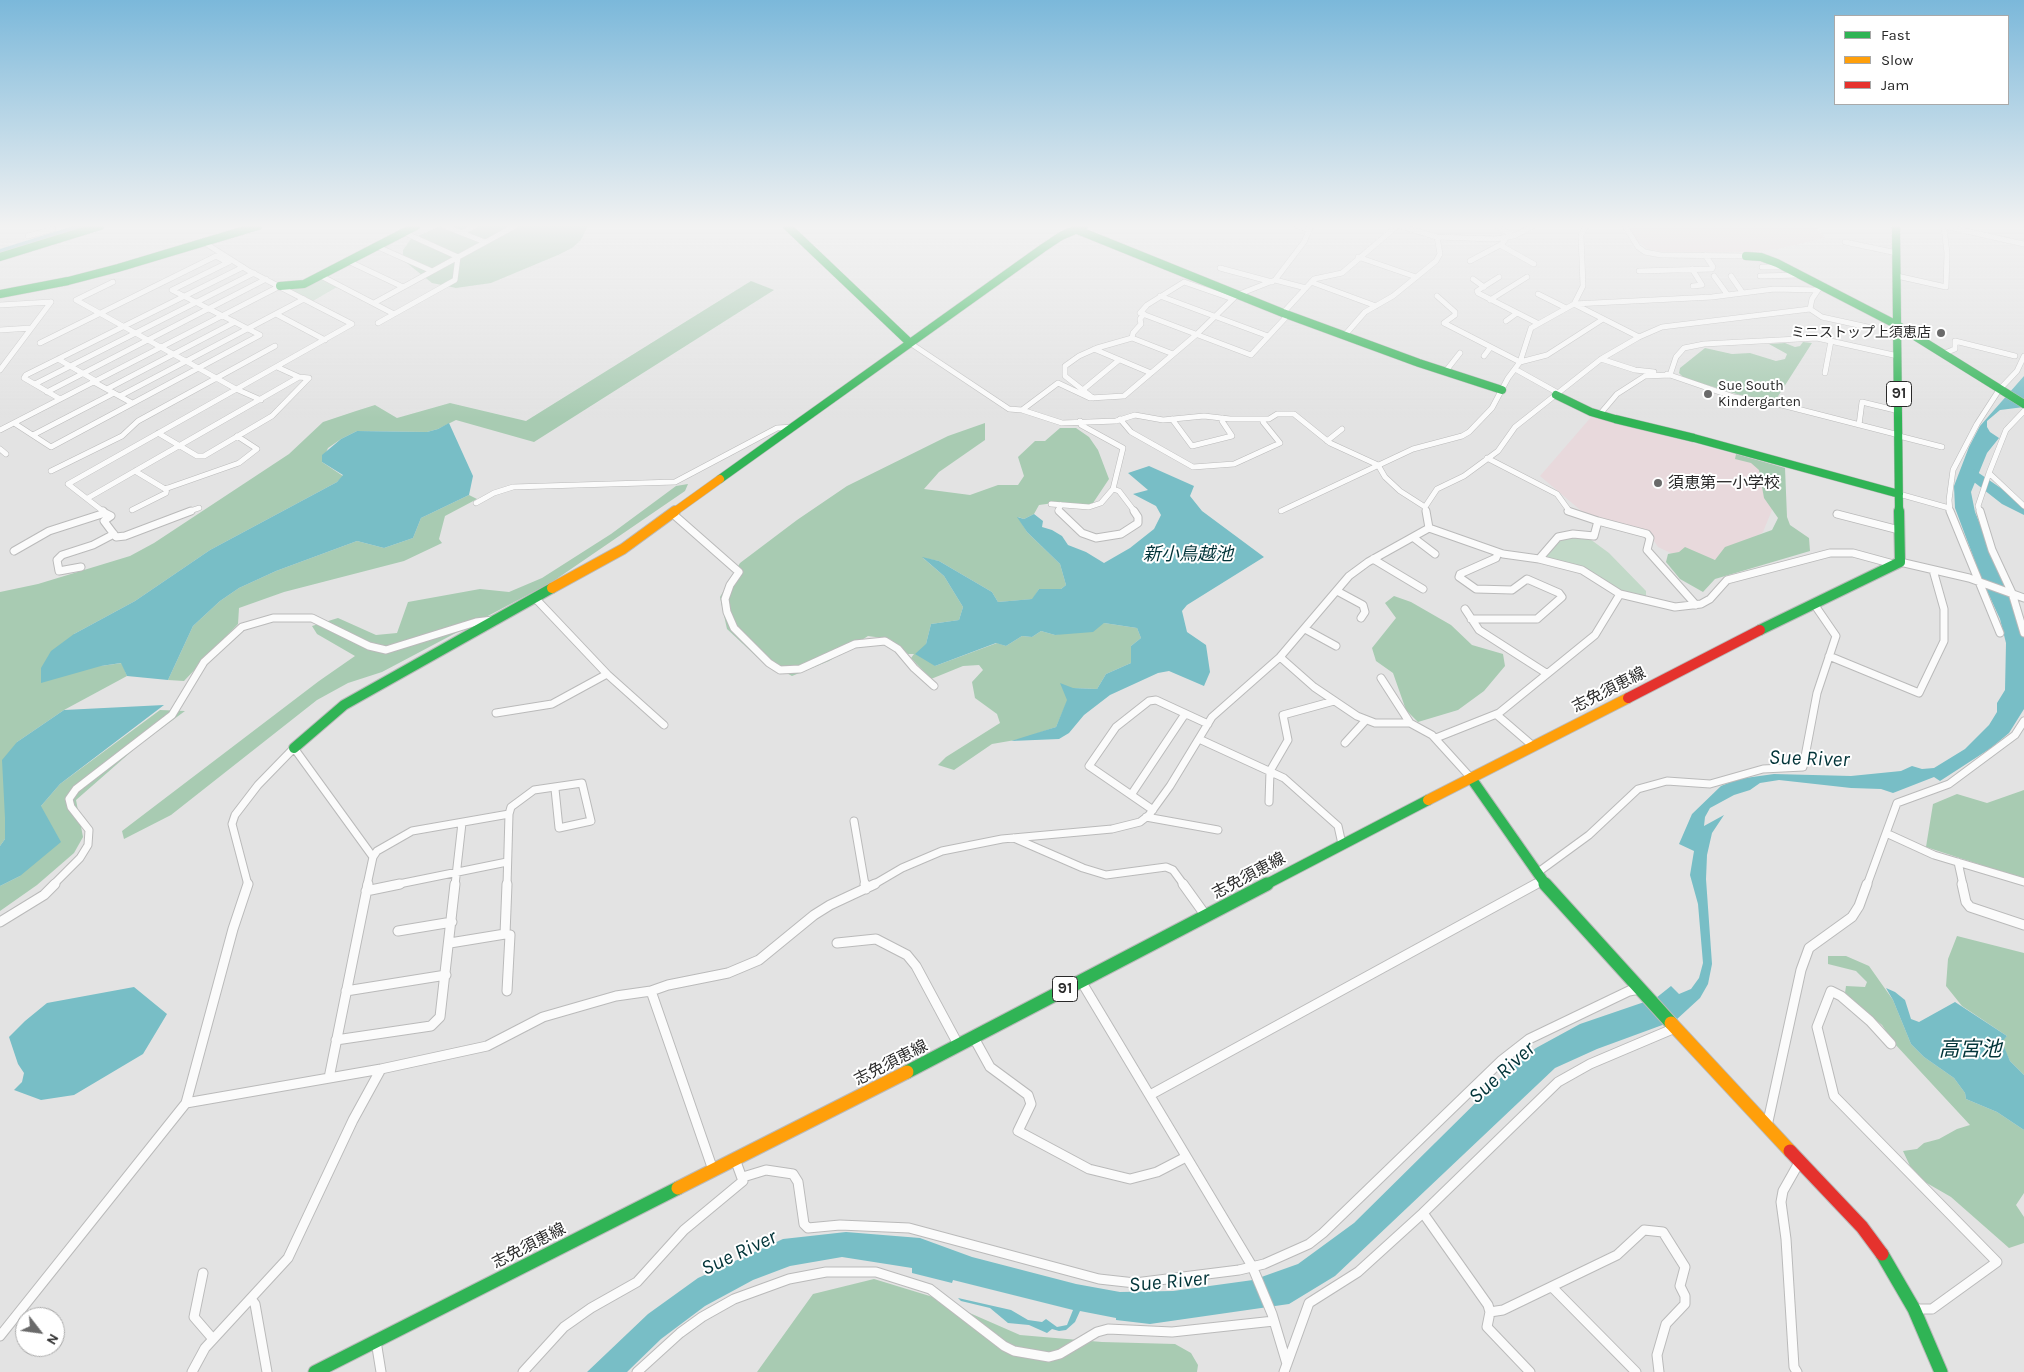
<!DOCTYPE html>
<meta charset="utf-8">
<style>
body{margin:0}
#map{position:relative;width:2024px;height:1372px;overflow:hidden;background:#e3e3e3;font-family:Karla,sans-serif}
canvas{display:block}
.legend{position:absolute;left:1834px;top:15px;width:175px;height:90px;box-sizing:border-box;background:#fff;border:1px solid #a9a9a9;margin:0;padding:6px 9px;list-style:none;font-size:15px;color:#292929}
.legend li{display:flex;align-items:center;gap:10px;height:25px}
.legend b{width:25px;border:1px solid #a9a9a9}
.north{position:absolute;left:15px;top:1307px;width:50px;height:50px;box-sizing:border-box;background:#fff;border:1px solid #a9a9a9;border-radius:50%;rotate:120deg;font-size:14px;font-weight:700;line-height:20px;text-align:center;color:#292929}
.north::after{content:'';display:block;margin:auto;width:18px;height:22px;background:#6a6a6a;clip-path:polygon(50% 0,100% 100%,50% 72%,0 100%)}
</style>
<div id="map">
<canvas width="2024" height="1372"></canvas>
<ul class="legend">
<li><b style="height:6px;background:#30b455"></b>Fast</li>
<li><b style="height:6px;background:#ff9f0a"></b>Slow</li>
<li><b style="height:6px;background:#e5322d"></b>Jam</li>
</ul>
<div class="north">N</div>
</div>
<script>
const c = document.querySelector('canvas').getContext('2d');
c.lineJoin = 'round';
function fillPath(path, color) { c.fillStyle = color; c.fill(path, 'evenodd'); }
const shape = rows => new Path2D(rows.map(r => 'M' + r).join(''));
function strokePath(path, color, width, dash) { c.strokeStyle = color; c.lineWidth = width; c.lineCap = dash ? 'butt' : 'round'; c.setLineDash(dash || []); c.stroke(path); }
function drawText(font, color, halo, rows, align = 'center') {
  c.font = font + ' Karla,"Noto Sans JP",sans-serif'; c.lineWidth = 4; c.setLineDash([]); c.textBaseline = 'middle'; c.strokeStyle = halo; c.fillStyle = color; for (const [text, x, y, turn = 0] of rows) {
    c.save(); c.translate(x, y); c.rotate((+turn || 0) * Math.PI / 180); c.textAlign = isNaN(turn) ? turn : align; if (halo) c.strokeText(text, 0, 0); c.fillText(text, 0, 0); c.restore();
  }
}
const education = shape([
 [1628,226,1815,226,1825,238,1778,249,1750,252,1663,252,1647,249,1637,241],
 [1592,416,1778,466,1779,471,1772,510,1763,532,1721,560,1679,557,1658,547,1649,533,1585,514,1540,476]
]);
const green = shape([
 [322,279,337,287,313,301,287,288],
 [1579,536,1590,539,1609,553,1646,591,1646,600,1624,593,1586,568,1548,559,1544,556,1558,540]
]);
const forest = shape([
 [440,226,588,226,581,240,572,248,558,255,491,283,456,288,432,283,403,260,403,250,411,239],
 [751,281,774,290,534,442,456,420,438,429,427,432,357,431,341,439,328,448,322,462,343,476,337,482,210,550,135,601,74,634,101,666,122,663,127,676,64,710,17,742,5,818,5,839,0,846,0,592,38,584,130,556,154,543,289,454,323,422,356,411,375,405,397,418,450,403,526,421],
 [1803,342,1812,343,1775,401,1750,398,1684,378,1679,373,1680,368,1705,348,1732,354,1750,353,1776,361,1785,359,1787,354,1769,344,1785,343,1795,347,1800,346],
 [985,423,985,440,939,472,924,489,970,495,998,485,1018,485,1024,476,1018,457,1035,441,1045,441,1060,428,1076,428,1089,437,1098,450,1109,479,1093,503,1083,506,1061,502,1039,505,1034,514,1024,519,1018,517,1027,532,1060,564,1066,585,1061,589,1039,589,1033,599,998,602,992,592,939,561,923,558,944,576,963,607,959,620,931,624,926,644,935,666,997,643,1006,646,1022,636,1032,637,1041,631,1055,635,1104,623,1137,628,1141,638,1131,646,1131,663,1106,674,1097,689,1073,688,1056,727,1021,739,992,744,954,770,938,765,946,757,1000,723,997,714,975,698,972,682,983,670,979,665,963,666,931,679,911,658,914,654,908,654,890,639,868,636,829,661,792,676,757,657,727,629,720,597,740,563,797,520,847,486,948,436],
 [1736,454,1785,468,1787,517,1790,525,1809,538,1810,551,1715,579,1703,592,1680,579,1666,562,1668,554,1679,552,1685,547,1715,560,1725,547,1772,530,1778,518,1764,498,1759,470,1751,463,1735,459],
 [688,484,685,491,552,582,382,672,348,683,317,700,171,815,124,839,122,831,319,681,355,656,317,634,312,626,338,618,376,635,397,633,408,602,480,589,509,592,542,578,611,534,676,486],
 [469,495,477,499,445,516,439,539,442,543,404,561,284,592,239,608,238,624,184,681,168,680,193,626,220,601,239,588,276,571,357,541,384,548,413,538,421,518],
 [1394,596,1411,602,1451,625,1472,645,1503,654,1505,666,1484,691,1458,710,1418,722,1406,710,1393,673,1376,661,1372,648,1396,618,1385,603],
 [160,710,185,711,140,744,76,800,83,837,74,853,37,885,0,911,0,886,20,876,41,806,60,784],
 [2024,790,2024,879,1926,847,1933,804,1957,794,1987,803],
 [1957,936,2024,953,2024,1075,2010,1061,2001,1042,2007,1036,1962,1006,1946,986,1948,959],
 [1828,956,1846,956,1869,966,1893,1000,1911,1044,1924,1057,1954,1078,1965,1093,1966,1099,1997,1112,2024,1130,2024,1193,2016,1205,2024,1217,2024,1243,2009,1248,1951,1197,1925,1182,1910,1166,1903,1151,1917,1149,1924,1143,1939,1139,1957,1129,1970,1125,1894,1043,1882,1025,1852,1001,1845,993,1846,986,1865,987,1867,982,1856,971,1828,964],
 [874,1279,933,1297,1020,1335,1102,1342,1175,1344,1191,1353,1198,1365,1197,1372,757,1372,813,1294]
]);
const water = shape([
 [2024,376,2024,407,2000,410,1987,421,1987,427,1990,432,1999,438,1987,453,1971,492,1975,512,2024,630,2024,709,2009,733,1991,748,1940,781,1934,777,1893,793,1881,789,1851,788,1779,780,1760,783,1750,790,1734,795,1710,808,1705,817,1704,826,1724,815,1712,833,1707,855,1706,879,1712,964,1708,984,1700,998,1676,1020,1597,1049,1555,1068,1335,1276,1289,1304,1150,1324,1116,1320,1116,1318,1080,1311,1075,1322,1066,1330,1059,1331,1052,1329,1047,1333,1029,1325,1008,1323,990,1308,961,1301,958,1298,1011,1310,1028,1320,1042,1322,1046,1319,1057,1327,1067,1325,1073,1310,953,1280,952,1283,912,1273,912,1268,842,1257,790,1266,753,1280,705,1306,661,1339,627,1372,587,1372,648,1314,698,1278,783,1239,846,1232,920,1238,972,1257,1076,1284,1120,1292,1173,1291,1253,1280,1298,1264,1354,1223,1517,1062,1536,1048,1580,1024,1656,998,1671,986,1679,994,1691,989,1699,978,1703,963,1698,904,1690,875,1694,851,1679,844,1692,814,1721,786,1738,779,1774,774,1851,776,1901,771,1912,766,1922,769,1934,768,1965,749,1989,725,1997,712,1997,703,2005,690,2006,643,2000,619,1982,580,1955,508,1954,486,1969,447,1980,426],
 [449,423,473,476,469,495,421,518,413,538,384,548,357,541,276,571,239,588,220,601,193,626,168,680,127,676,121,663,101,666,41,683,41,668,51,651,74,634,135,601,210,550,337,482,343,475,322,462,322,455,341,439,357,431,427,432,438,429],
 [1149,466,1194,486,1190,496,1202,511,1264,557,1187,605,1182,611,1187,632,1206,645,1210,672,1204,686,1169,671,1158,673,1110,695,1084,715,1069,733,1059,739,1011,741,1056,727,1067,700,1060,683,1073,688,1097,689,1106,674,1131,663,1131,646,1141,638,1137,628,1104,623,1093,632,1055,635,1041,631,1032,637,1022,636,1006,646,996,643,935,666,915,654,926,644,931,624,959,620,963,607,944,576,922,557,939,561,992,592,998,602,1032,599,1039,589,1061,589,1066,585,1060,564,1027,532,1017,517,1024,519,1034,514,1043,521,1042,527,1052,530,1062,536,1068,545,1086,552,1104,563,1130,548,1154,529,1161,515,1156,506,1133,494,1148,490,1128,473],
 [164,705,60,784,41,806,61,842,20,876,0,886,0,846,5,839,5,818,2,760,17,742,64,710],
 [134,987,167,1014,143,1054,74,1095,41,1100,14,1090,22,1082,24,1073,18,1064,9,1037,25,1021,47,1003],
 [1886,988,1895,992,1905,1000,1911,1019,1919,1022,1955,1002,2007,1036,2002,1042,2010,1061,2024,1075,2024,1130,1997,1112,1966,1099,1965,1093,1954,1078,1924,1057,1911,1044,1893,1000]
]);
const river = shape([
 [73,226,90,226,0,256,0,249,73,226],
 [1970,467,2024,504,2024,515,2002,504,1965,475,1963,472,1965,469,1970,467]
]);
const streetFar2 = shape([
 [444,226,485,242],
 [1297,226,1309,230],
 [1400,226,1437,237,1495,239,1514,236,1533,226],
 [1496,226,1514,236],
 [1625,226,1638,247,1645,252,1661,255,1746,256],
 [1944,226,2024,244],
 [462,233,474,226],
 [28,236,53,229],
 [1845,242,1897,253],
 [1500,245,1534,264],
 [378,247,432,271],
 [1358,257,1416,277],
 [1470,261,1502,244,1506,238],
 [229,262,172,290,260,335],
 [350,262,403,287],
 [1762,267,1784,267],
 [1220,268,1272,282],
 [1692,269,1702,285,1693,286],
 [1639,271,1712,269,1713,267,1705,255],
 [321,276,394,314],
 [1714,276,1727,294],
 [1731,276,1742,292],
 [1760,276,1800,275],
 [1897,276,1946,287,1947,253,1944,228],
 [1499,277,1477,291,1478,293,1537,323],
 [1473,279,1484,287],
 [1275,280,1306,288],
 [1311,282,1376,306],
 [1538,294,1566,308],
 [1160,296,1268,336],
 [1437,296,1455,312,1455,315,1444,323,1520,362,1547,355,1603,319],
 [1233,299,1184,282,1147,305,1140,313,1251,355,1288,315],
 [76,300,236,389,261,400],
 [76,300,113,282],
 [1490,300,1527,277],
 [374,303,515,226],
 [1574,304,1712,297,1774,289,1818,290],
 [1574,304,1639,337],
 [0,305,51,302],
 [1810,309,1812,299,1820,287],
 [1283,313,1314,279,1342,273,1397,226],
 [276,314,325,340],
 [1506,321,1517,313],
 [378,323,455,280,458,257,405,233],
 [0,330,31,328],
 [1344,336,1365,312,1393,296,1436,261,1440,254,1437,237],
 [1132,338,1133,333,1141,324,1140,319,1144,314],
 [40,343,216,256,227,262],
 [910,343,1009,409,1022,410,1062,423,1116,421,1135,415,1163,420,1204,416,1230,419,1269,419,1277,414,1294,414,1330,443,1378,465,1385,477,1400,491,1425,507],
 [1094,349,1151,373],
 [1945,353,1955,349,1955,341,2015,356],
 [1484,356,1490,348],
 [58,359,96,381],
 [1601,359,1635,370,1654,372],
 [1515,369,1558,393],
 [0,370,51,302],
 [1445,372,1460,353],
 [1825,373,1831,341],
 [1667,374,1734,397,1774,403,1899,435],
 [94,382,132,403],
 [35,384,254,273],
 [107,389,235,322],
 [1084,389,1119,360],
 [47,392,266,279],
 [120,396,304,299],
 [1093,398,1065,376,1065,366,1079,356,1097,348,1132,338,1173,354],
 [60,399,24,378,26,375,243,267],
 [1022,410,1058,383,1090,398,1124,396,1197,334,1237,295,1275,280,1304,242,1311,226],
 [2024,411,2006,430,1989,473,2024,506],
 [1600,414,1617,394,1645,376,1670,375,1676,357,1684,348,1704,344,1817,338,1898,356],
 [1120,419,1131,432,1193,467,1234,464,1280,443,1263,422,1264,419],
 [1172,419,1192,446,1232,436,1222,421,1223,418],
 [14,423,51,447,260,335],
 [1859,425,1862,402,1899,411],
 [0,430,280,286],
 [158,433,197,456,204,456,272,416,309,378,299,377,277,367],
 [33,435,114,393],
 [1899,436,1942,447],
 [1327,441,1342,429],
 [0,449,6,454],
 [1487,458,1557,494,1570,512],
 [51,471,122,436,138,421,275,346],
 [135,471,165,489,239,463,257,449,237,436],
 [1113,489,1119,491,1135,512],
 [1899,494,1949,508],
 [88,498,299,377],
 [476,503,494,493,513,487,675,482,777,428,794,427],
 [1051,504,1089,507,1101,503,1113,489,1123,448,1081,425,1080,421],
 [132,510,166,493,167,488],
 [1281,511,1413,449,1462,436,1469,432,1492,408,1508,378,1520,362,1531,328,1574,304,1583,286,1581,235,1586,226],
 [104,512,68,484,352,324,249,271,205,243],
 [187,512,199,508],
 [1060,512,1058,510,1061,505],
 [1426,512,1425,507,1437,489,1464,476,1498,451,1515,427,1601,359,1639,337,1662,327,1810,309,1822,317,1872,328],
 [1950,512,1949,500,1953,470,1977,424,1999,390,2017,371,2024,356],
 [1980,512,1978,506,1989,473]
]);
const streetFar1 = shape([
 [1059,511,1082,533,1096,538,1121,534,1138,523,1138,517,1134,511],
 [1426,511,1429,528],
 [1950,511,2000,633],
 [1980,511,1992,550,2012,593,2024,633],
 [105,513,111,516,104,521,116,537,125,536,191,511],
 [673,514,739,572,730,585,725,599,727,612,734,628,769,663,780,670,800,669,855,644,885,641,898,649,914,668,934,686],
 [1837,514,1899,530],
 [1598,521,1647,534,1650,538,1647,550,1696,605],
 [1429,528,1503,554,1539,559,1582,570,1620,594,1675,607,1701,604,1710,599,1727,580,1830,553,1853,553,1897,565],
 [1414,538,1435,554],
 [14,551,49,531,105,513,103,511],
 [1373,559,1423,589],
 [1539,559,1558,537,1573,534,1594,536,1598,521,1568,511],
 [1900,562,1969,578,2024,598],
 [81,567,59,571,57,560,62,555,93,545,114,534],
 [1337,591,1363,605,1365,612,1361,618],
 [1465,609,1479,630,1546,673],
 [1471,619,1537,619,1562,597,1559,593,1527,579,1512,590,1476,589,1459,577,1460,574,1496,558,1498,553],
 [1305,629,1336,646],
 [1829,656,1919,693,1944,641,1944,609,1933,570],
 [1280,657,1314,687,1357,716,1375,723,1410,723,1432,735,1471,778],
 [607,674,664,725],
 [1381,678,1410,723],
 [496,713,552,704,607,674,535,598],
 [1497,715,1533,746],
 [1436,738,1499,713,1595,635,1620,594],
 [1199,739,1284,778,1338,826,1342,844],
 [1345,743,1366,720],
 [1131,795,1185,714],
 [1269,802,1270,771,1288,740,1283,715,1334,701],
 [1153,810,1089,766,1116,727,1149,701,1156,700,1208,724],
 [509,814,511,807,534,790,582,783,591,821,559,828,555,789],
 [1146,817,1218,830],
 [854,821,865,885],
 [1886,833,1934,855,2024,882],
 [1014,838,1083,868,1106,875,1166,867,1173,870,1184,885],
 [1958,862,1963,885],
 [1537,873,1589,835,1638,789,1667,781,1710,784,1763,769,1803,767,1817,693,1836,636,1814,604],
 [53,885,80,858,88,845,89,830,71,807,69,799,76,789,172,715,204,662,242,627,273,618,312,618,369,646,386,650,476,622,493,620],
 [248,885,232,824,235,815,258,785,294,748,373,857],
 [367,885,373,857,377,851,412,831,509,814,507,885],
 [394,885,507,862],
 [455,885,462,823],
 [873,885,902,868,942,851,1002,839,1112,829,1140,822,1149,815,1170,786,1212,717,1280,657,1349,576,1368,562,1429,528],
 [1534,885,1542,881],
 [1867,885,1897,803,1949,784,2015,735,2024,721]
]);
const street = shape([
 [865,884,866,889],
 [1183,884,1206,916],
 [1962,884,1966,902,1970,907,2024,925],
 [366,891,400,884],
 [0,922,44,895,55,884],
 [398,931,452,922],
 [505,934,510,935,507,991],
 [450,943,505,934,507,884],
 [837,943,876,939,907,955,916,966,959,1046],
 [1081,981,1252,1266,1272,1314,1287,1364],
 [346,991,446,975],
 [651,991,713,1170],
 [974,1038,990,1067,1028,1095,1031,1104,1018,1131,1089,1169,1130,1179,1157,1172,1186,1157],
 [336,1040,431,1026,440,1017,455,884],
 [1891,1044,1870,1021,1841,996,1831,991,1817,1027,1834,1096,1997,1262,1932,1309,1914,1309],
 [329,1078,368,884],
 [1150,1095,1536,884],
 [186,1103,381,1069,487,1046,543,1017,616,996,651,991,668,985,728,973,759,960,814,915,830,905,875,884],
 [1767,1126,1801,970,1809,948,1852,917,1859,906,1867,884],
 [743,1177,766,1170,793,1174,798,1182,804,1224,808,1228,840,1225,909,1228,1099,1279,1135,1283,1239,1270,1264,1264,1309,1244,1323,1233,1502,1060,1529,1039,1629,991,1640,989],
 [1423,1213,1488,1305,1490,1312,1503,1310,1617,1255,1644,1230,1663,1232,1685,1267,1680,1286,1685,1296,1685,1304,1666,1324,1657,1355,1659,1372],
 [203,1273,194,1317,213,1339],
 [1552,1287,1636,1372],
 [251,1299,255,1304,267,1372],
 [1490,1312,1487,1327,1530,1372],
 [0,1336,186,1103,233,929,248,884],
 [376,1341,381,1372],
 [192,1372,205,1348,288,1258,353,1120,381,1069],
 [523,1372,564,1327,591,1308,637,1282,684,1230,743,1181,735,1159],
 [637,1372,680,1333,702,1317,734,1299,789,1279,826,1272,876,1272,930,1289,1004,1346,1014,1351,1049,1357,1060,1354,1097,1332,1108,1329,1172,1332,1274,1321],
 [1284,1372,1309,1303,1358,1272,1423,1213,1558,1082,1590,1064,1675,1028],
 [1797,1372,1794,1367,1786,1239,1781,1202,1783,1191,1800,1161]
]);
const fastFar2 = shape([
 [787,226,910,343],
 [1896,226,1899,512],
 [1075,229,1283,313,1419,363,1502,390],
 [1746,256,1761,257,1777,263,1897,325,2024,404],
 [0,257,100,226],
 [280,286,304,284,416,226],
 [0,294,68,281,118,268,258,226],
 [1556,395,1591,412,1615,419,1694,438,1899,494],
 [720,479,1043,248,1061,236,1084,226]
]);
const fastFar1 = shape([
 [1760,630,1900,562,1899,511],
 [294,748,344,705,552,588],
 [1471,778,1546,885],
 [1265,885,1428,800]
]);
const fast = shape([
 [1545,884,1671,1023],
 [907,1072,1267,884],
 [1882,1254,1914,1309,1941,1372],
 [315,1372,678,1188]
]);
const slowFar2 = shape([
 [674,512,720,479]
]);
const slowFar1 = shape([
 [552,588,623,549,675,511],
 [1428,800,1628,698]
]);
const slow = shape([
 [1671,1023,1790,1151],
 [678,1188,907,1072]
]);
const jamFar1 = shape([
 [1628,698,1760,630]
]);
const jam = shape([
 [1790,1151,1862,1227,1882,1254]
]);
const markers = [
 [1941,333,5,"#6a6a6a"],
 [1708,394,5,"#6a6a6a"],
 [1658,483,5,"#6a6a6a"]
];
const farPoinames = [
 ["ミニストップ上須恵店",1931,333],
 ["Sue South",1718,386,"left"],
 ["Kindergarten",1718,402,"left"]
];
const shields = [
 [1899,394,25],
 [1065,989,25]
];
const shieldNames = [
 ["91",1899,394],
 ["91",1065,989]
];
const poiNames = [
 ["須恵第一小学校",1668,483]
];
const streetNames = [
 ["志免須恵線",1609,690,-27],
 ["志免須恵線",1249,876,-28],
 ["志免須恵線",891,1063,-27],
 ["志免須恵線",529,1246,-27]
];
const waterNames = [
 ["新小鳥越池",1188,555]
];
const nearWaternames = [
 ["Sue River",1809,759,2],
 ["高宮池",1970,1050],
 ["Sue River",1502,1073,-42],
 ["Sue River",739,1253,-25],
 ["Sue River",1169,1282,-5]
];
fillPath(education, '#e8d9dc');
fillPath(green, '#c2d9c8');
fillPath(forest, '#a8cbb2');
fillPath(water, '#78bec6');
fillPath(river, '#78bec6');
strokePath(streetFar2, '#bababa', 6);
strokePath(streetFar1, '#bababa', 9);
strokePath(street, '#bababa', 11);
strokePath(fastFar2, '#bababa', 9);
strokePath(fastFar1, '#bababa', 12);
strokePath(fast, '#bababa', 15);
strokePath(slowFar2, '#bababa', 9);
strokePath(slowFar1, '#bababa', 12);
strokePath(slow, '#bababa', 15);
strokePath(jamFar1, '#bababa', 12);
strokePath(jam, '#bababa', 15);
strokePath(streetFar2, '#fbfbfb', 5);
strokePath(streetFar1, '#fbfbfb', 7);
strokePath(street, '#fbfbfb', 9);
strokePath(fastFar2, '#30b455', 8);
strokePath(fastFar1, '#30b455', 10);
strokePath(fast, '#30b455', 13);
strokePath(slowFar2, '#ff9f0a', 8);
strokePath(slowFar1, '#ff9f0a', 10);
strokePath(slow, '#ff9f0a', 13);
strokePath(jamFar1, '#e5322d', 10);
strokePath(jam, '#e5322d', 13);
const sky = c.createLinearGradient(0, 0, 0, 418);
sky.addColorStop(0, '#7bb8da');
sky.addColorStop(0.54, '#f2f2f2');
sky.addColorStop(1, '#f2f2f200');
c.fillStyle = sky;
c.fillRect(0, 0, 2024, 418);
for (const [x, y, r, color] of markers) { const dot = new Path2D(); dot.arc(x, y, r, 0, 2 * Math.PI); c.fillStyle = color; c.fill(dot); strokePath(dot, '#fff', 2); }
drawText('14px', '#292929', '#fff', farPoinames, 'right');
for (const [x, y, w] of shields) { const box = new Path2D(); box.roundRect(x - w / 2, y - 12.5, w, 25, 4); c.fillStyle = '#fff'; c.fill(box); strokePath(box, '#292929', 1); }
drawText('bold 15px', '#292929', null, shieldNames);
drawText('16px', '#292929', '#fff', poiNames, 'left');
drawText('16px', '#292929', '#fff', streetNames);
drawText('italic 18px', '#023439', '#fff', waterNames);
drawText('italic 21px', '#023439', '#fff', nearWaternames);
</script>
